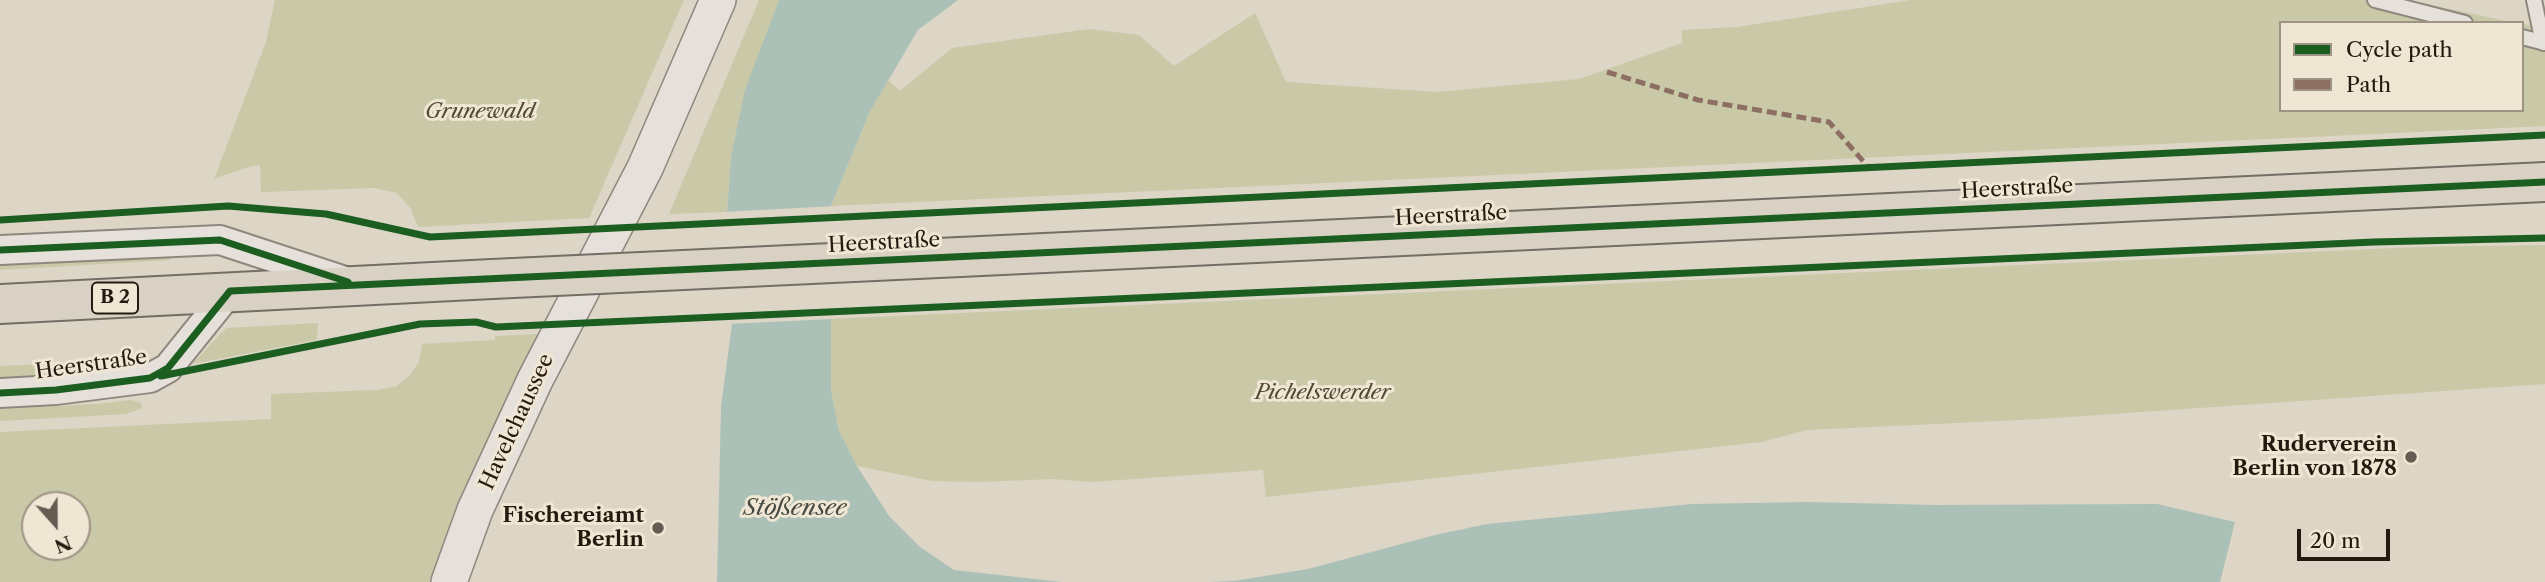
<!DOCTYPE html>
<meta charset="utf-8">
<style>
body{margin:0}
#map{position:relative;width:2545px;height:582px;overflow:hidden;background:#ddd5c6;font-family:"Libre Caslon Text",serif}
canvas{display:block}
.legend{position:absolute;left:2279px;top:21px;width:245px;height:91px;box-sizing:border-box;background:#efe6d4;border:2px solid #9e9486;margin:0;padding:9px 12px;list-style:none;font-size:21px;color:#241a10}
.legend li{display:flex;align-items:center;gap:14px;height:35px}
.legend b{width:35px;border:2px solid #9e9486}
.north{position:absolute;left:21px;top:491px;width:70px;height:70px;box-sizing:border-box;background:#efe6d4;border:2px solid #9e9486;border-radius:50%;rotate:159deg;font-size:19px;font-weight:700;line-height:28px;text-align:center;color:#241a10}
.north::after{content:'';display:block;margin:auto;width:24px;height:32px;background:#655b50;clip-path:polygon(50% 0,100% 100%,50% 72%,0 100%)}
.scale{position:absolute;left:2297px;top:529px;width:93px;height:32px;box-sizing:border-box;border:4px solid #241a10;border-top:0;padding-left:9px;font-size:21px;line-height:24px;white-space:nowrap;color:#241a10;-webkit-text-stroke:5px #efe6d4;paint-order:stroke}
</style>
<div id="map">
<canvas width="2545" height="582"></canvas>
<ul class="legend">
<li><b style="height:9px;background:#1b5e20"></b>Cycle path</li>
<li><b style="height:9px;background:#8d6e63"></b>Path</li>
</ul>
<div class="north">N</div>
<div class="scale">20 m</div>
</div>
<script>
const c = document.querySelector('canvas').getContext('2d');
c.lineJoin = 'round';
function fillPath(path, color) { c.fillStyle = color; c.fill(path, 'evenodd'); }
const shape = rows => new Path2D(rows.map(r => 'M' + r).join(''));
function strokePath(path, color, width, dash) { c.strokeStyle = color; c.lineWidth = width; c.lineCap = dash ? 'butt' : 'round'; c.setLineDash(dash || []); c.stroke(path); }
function drawText(font, color, halo, rows, align = 'center') {
  c.font = font + ' "Libre Caslon Text",serif'; c.lineWidth = 6; c.setLineDash([]); c.textBaseline = 'middle'; c.strokeStyle = halo; c.fillStyle = color; for (const [text, x, y, turn = 0] of rows) {
    c.save(); c.translate(x, y); c.rotate((+turn || 0) * Math.PI / 180); c.textAlign = isNaN(turn) ? turn : align; if (halo) c.strokeText(text, 0, 0); c.fillText(text, 0, 0); c.restore();
  }
}
const green = shape([
 [275,0,684,0,589,218,418,227,411,209,397,193,374,188,261,192,260,165,248,167,214,179,266,42],
 [759,0,779,0,731,156,727,212,669,214],
 [1911,0,2407,0,2516,23,2281,23,2281,110,2522,110,2522,24,2545,28,2545,126,831,206,869,113,888,80,900,91,952,48,1089,29,1139,35,1174,66,1255,13,1286,82,1436,92,1579,79,1682,43,1682,30,1737,27],
 [2545,245,2545,384,2040,419,1807,430,1761,442,1266,497,1263,470,1091,482,1052,479,979,482,932,481,857,466,839,431,831,390,829,319,2418,247],
 [167,257,171,260,0,270,0,265],
 [318,323,317,340,192,364,226,328],
 [544,334,435,582,0,582,0,432,271,419,271,394,378,390,397,386,410,375,419,362,422,344,495,340,495,336],
 [35,505,77,505,77,547,35,547],
 [46,364,49,380,0,382,0,366],
 [130,400,141,403,142,408,126,414,0,421,0,409,97,404]
]);
const water = shape([
 [779,0,958,0,918,30,869,113,831,206,831,390,839,431,857,466,889,516,920,547,954,570,1062,582,717,582,721,407,732,324,727,212,731,157,745,90],
 [1808,502,1936,505,2157,504,2235,522,2220,582,1209,582,1234,581,1308,569,1435,535,1487,524,1692,504]
]);
const pier = shape([
 [835,206,833,319,728,324,723,212]
]);
const service = shape([
 [2375,0,2465,23],
 [2534,0,2543,43],
 [2522,37,2545,43]
]);
const minor = shape([
 [0,250,220,240,345,281],
 [0,393,56,390,150,378,168,368,230,291]
]);
const tertiary = shape([
 [449,582,475,510,535,380,645,168,718,0]
]);
const primary = shape([
 [960,257,2545,182],
 [0,304,492,279]
]);
const primaryBridge = shape([
 [492,279,960,257]
]);
const quiet = shape([
 [1607,72,1698,100,1829,122,1869,168]
]);
const cycleway = shape([
 [0,220,228,206,326,214,430,237,2545,135],
 [0,250,220,240,348,282],
 [161,376,420,324,476,322,496,327,2374,242,2545,238],
 [0,393,56,390,150,378,168,368,230,291,2545,182]
]);
const markers = [
 [2411,457,7,"#655b50"],
 [658,528,7,"#655b50"]
];
const shields = [
 [115,298,46]
];
const shieldNames = [
 ["B 2",115,298]
];
const parkNames = [
 ["Grunewald",480,112],
 ["Pichelswerder",1323,393]
];
const streetNames = [
 ["Heerstraße",2017,189,-3],
 ["Heerstraße",1451,216,-3],
 ["Heerstraße",884,243,-3],
 ["Heerstraße",91,365,-8],
 ["Havelchaussee",517,422,-65]
];
const poiNames = [
 ["Ruderverein",2397,445],
 ["Berlin von 1878",2397,469],
 ["Fischereiamt",644,516],
 ["Berlin",644,540]
];
const waterNames = [
 ["Stößensee",795,508]
];
fillPath(green, '#c9c8a7');
fillPath(water, '#abc1b8');
fillPath(pier, '#ddd5c6');
strokePath(service, '#8d877e', 18);
strokePath(minor, '#8d877e', 32);
strokePath(tertiary, '#8d877e', 38);
strokePath(primary, '#736e65', 42);
strokePath(service, '#e5e1da', 14);
strokePath(minor, '#e5e1da', 28);
strokePath(tertiary, '#e5e1da', 35);
strokePath(primary, '#d9d1c4', 38);
strokePath(primaryBridge, '#736e65', 42, []);
strokePath(primaryBridge, '#d9d1c4', 38);
strokePath(quiet, '#8d6e63', 5, [10, 5]);
strokePath(cycleway, '#1b5e20', 7);
for (const [x, y, r, color] of markers) { const dot = new Path2D(); dot.arc(x, y, r, 0, 2 * Math.PI); c.fillStyle = color; c.fill(dot); strokePath(dot, '#efe6d4', 2.5); }
for (const [x, y, w] of shields) { const box = new Path2D(); box.roundRect(x - w / 2, y - 15.5, w, 31, 5); c.fillStyle = '#efe6d4'; c.fill(box); strokePath(box, '#241a10', 2); }
drawText('bold 19px', '#241a10', null, shieldNames);
drawText('italic 21px', '#514b36', '#efe6d4', parkNames);
drawText('21px', '#241a10', '#efe6d4', streetNames);
drawText('bold 21px', '#241a10', '#efe6d4', poiNames, 'right');
drawText('italic 23px', '#464a41', '#efe6d4', waterNames);
</script>
